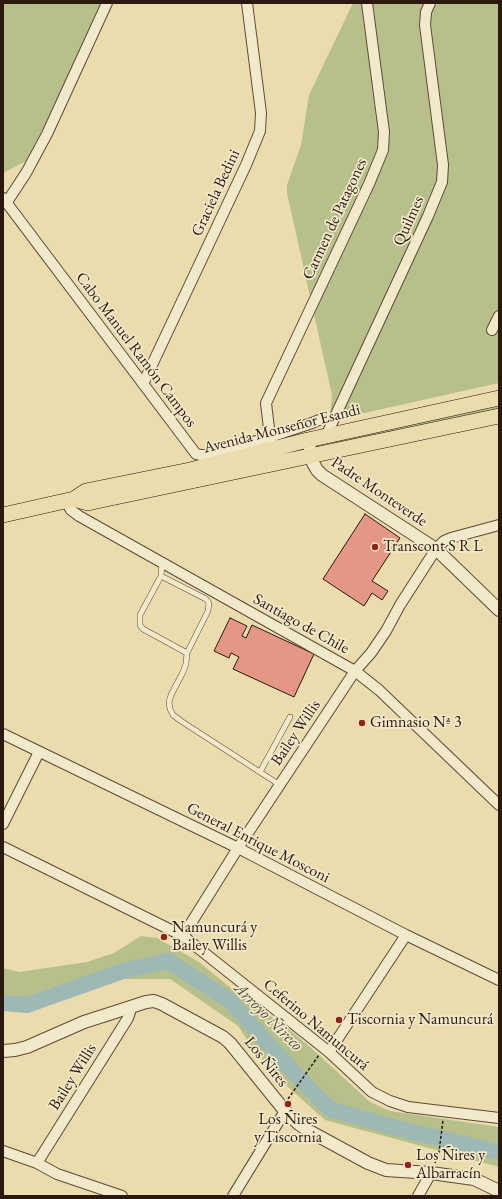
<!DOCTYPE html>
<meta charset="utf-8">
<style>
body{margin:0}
#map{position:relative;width:502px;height:1199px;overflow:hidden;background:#ebdcae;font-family:"EB Garamond",serif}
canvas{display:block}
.frame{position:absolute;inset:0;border:4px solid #2b1910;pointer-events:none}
</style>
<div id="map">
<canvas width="502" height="1199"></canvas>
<div class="frame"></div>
</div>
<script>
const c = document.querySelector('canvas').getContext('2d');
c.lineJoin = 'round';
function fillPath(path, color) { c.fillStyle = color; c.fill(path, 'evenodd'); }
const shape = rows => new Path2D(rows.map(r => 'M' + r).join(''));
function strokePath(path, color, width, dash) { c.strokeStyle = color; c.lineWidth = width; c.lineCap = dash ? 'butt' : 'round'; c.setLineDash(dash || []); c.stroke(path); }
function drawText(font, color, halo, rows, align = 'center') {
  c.font = font + ' "EB Garamond",serif'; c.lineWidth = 3.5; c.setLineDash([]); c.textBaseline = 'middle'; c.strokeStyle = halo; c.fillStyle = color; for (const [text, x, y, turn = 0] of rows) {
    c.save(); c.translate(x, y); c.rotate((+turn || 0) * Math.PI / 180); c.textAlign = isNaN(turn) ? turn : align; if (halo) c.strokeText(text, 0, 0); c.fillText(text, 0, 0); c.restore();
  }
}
const green = shape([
 [3,3,103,3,57,102,26,161,3,173],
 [353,3,499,3,499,383,333,420,330,415,332,395,287,193,287,185,301,145,309,95],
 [499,403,499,409,334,444,333,438],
 [141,936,157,938,199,962,237,993,285,1026,309,1046,370,1102,390,1111,499,1127,499,1167,325,1120,279,1079,252,1047,238,1026,170,979,125,979,83,985,3,1010,3,968,19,972,87,962,114,953]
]);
const river = shape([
 [3,1003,27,1005,126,970,168,961,230,1001,297,1076,330,1109,396,1128,499,1152]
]);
const building = shape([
 [365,514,400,538,372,581,388,591,382,600,372,593,364,606,323,579,365,514],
 [230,618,247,626,242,636,246,638,252,625,314,654,294,697,233,669,239,657,231,653,229,658,214,651,230,618]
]);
const path = shape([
 [288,1099,319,1055],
 [435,1163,439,1152,443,1120]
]);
const service = shape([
 [162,563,161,576,140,615,140,625,143,629,187,653],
 [161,576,206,599,209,603,208,611,187,653,186,664,183,672,171,695,169,702,170,709,173,715,181,721,280,785],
 [260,772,290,717]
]);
const minor = shape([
 [3,198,196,454,201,455,209,455,270,437,312,423,319,420],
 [7,202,26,173,47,134,107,3],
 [492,330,499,316],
 [143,384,246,165,260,131,261,113,247,3],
 [326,436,428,216,442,182,443,165,425,25,426,12,430,3],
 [275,454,270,437,266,403,369,184,383,150,384,132,367,3],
 [66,501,71,510,79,516,355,671,379,690,499,805],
 [3,734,238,848,406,935,499,980],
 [3,824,39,752],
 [3,847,183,936,329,1052,372,1092,390,1101,408,1107,499,1118],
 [183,936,238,848,355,671,371,653,386,631,400,605,436,549,444,541,451,538,499,525],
 [329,1052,406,935],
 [3,1151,37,1163,57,1174,122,1196],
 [37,1163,128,1018,132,1006],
 [233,1196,285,1111],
 [418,1196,431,1173]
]);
const tertiary = shape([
 [308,440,313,463,317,470,322,475,436,549,499,610],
 [3,1051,15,1050,27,1047,84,1022,109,1014,146,1002,154,1001,162,1004,223,1037,230,1043,285,1111,299,1124,309,1131,368,1163,386,1170,431,1173,474,1179,499,1191]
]);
const primary = shape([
 [74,499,88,503,92,502,499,416],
 [3,515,74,499,86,491,91,490,190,470,308,440,499,398]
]);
const markers = [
 [375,547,4,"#8f2418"],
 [362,723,4,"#8f2418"],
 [164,937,4,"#8f2418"],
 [339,1020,4,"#8f2418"],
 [288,1104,4,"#8f2418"],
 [408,1165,4,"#8f2418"]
];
const streetNames = [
 ["Graciela Bedini",216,193,-65],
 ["Carmen de Patagones",335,219,-65],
 ["Quilmes",409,221,-66],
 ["Cabo Manuel Ramón Campos",136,350,53],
 ["Avenida Monseñor Esandi",282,429,-14],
 ["Padre Monteverde",379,492,34],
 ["Santiago de Chile",301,624,29],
 ["Bailey Willis",296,733,-56],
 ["General Enrique Mosconi",258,843,27],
 ["Ceferino Namuncurá",316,1025,40],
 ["Los Ñires",266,1062,51],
 ["Bailey Willis",73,1077,-58]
];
const poiNames = [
 ["Transcont S R L",383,547],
 ["Gimnasio Nª 3",370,723],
 ["Namuncurá y",172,928],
 ["Bailey Willis",172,946],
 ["Tiscornia y Namuncurá",347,1020],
 ["Los Ñires",288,1120,"center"],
 ["y Tiscornia",288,1138,"center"],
 ["Los Ñires y",416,1156],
 ["Albarracín",416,1174]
];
const waterNames = [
 ["Arroyo Ñireco",268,1017,45]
];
fillPath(green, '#b7c08a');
strokePath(river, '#9eb8b6', 16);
fillPath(building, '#e49687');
strokePath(building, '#2b1910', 1);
strokePath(service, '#5b4a38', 6);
strokePath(minor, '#5b4a38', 12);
strokePath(tertiary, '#5b4a38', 14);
strokePath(primary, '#2b1910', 16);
strokePath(path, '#2b1910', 1.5, [3, 2]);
strokePath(service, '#f2e8ca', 5);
strokePath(minor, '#f2e8ca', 10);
strokePath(tertiary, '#f2e8ca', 12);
strokePath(primary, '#ebdcae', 15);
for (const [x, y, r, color] of markers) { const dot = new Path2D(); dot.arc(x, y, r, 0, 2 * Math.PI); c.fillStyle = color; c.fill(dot); strokePath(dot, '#f2e8ca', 1.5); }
drawText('16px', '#2b1910', '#f2e8ca', streetNames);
drawText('16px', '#2b1910', '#f2e8ca', poiNames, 'left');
drawText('italic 17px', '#4e4942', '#f2e8ca', waterNames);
</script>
